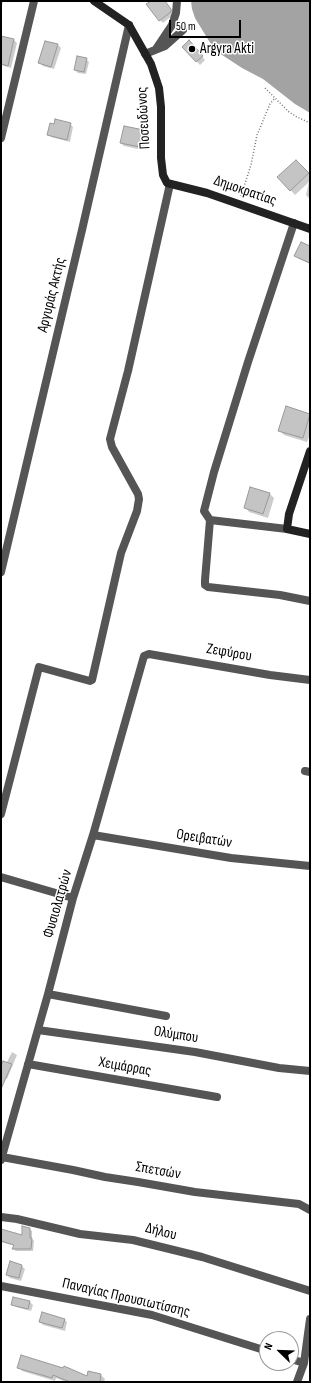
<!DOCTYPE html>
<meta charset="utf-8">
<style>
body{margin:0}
#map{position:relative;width:311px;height:1383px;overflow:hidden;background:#fff;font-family:"Sofia Sans Condensed",sans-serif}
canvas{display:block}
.frame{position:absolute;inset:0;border:2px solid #000;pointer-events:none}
.north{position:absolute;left:259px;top:1331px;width:40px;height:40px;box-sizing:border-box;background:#fff;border:1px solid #999;border-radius:50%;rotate:293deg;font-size:11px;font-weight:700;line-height:16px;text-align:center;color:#000}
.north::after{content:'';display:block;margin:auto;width:14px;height:18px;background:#000;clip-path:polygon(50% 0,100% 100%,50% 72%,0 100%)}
.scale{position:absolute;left:169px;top:20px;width:72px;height:18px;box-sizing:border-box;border:2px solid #000;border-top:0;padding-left:5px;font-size:12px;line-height:14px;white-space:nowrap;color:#000;-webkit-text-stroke:3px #fff;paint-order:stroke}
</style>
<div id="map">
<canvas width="311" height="1383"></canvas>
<div class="frame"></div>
<div class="north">N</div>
<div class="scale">50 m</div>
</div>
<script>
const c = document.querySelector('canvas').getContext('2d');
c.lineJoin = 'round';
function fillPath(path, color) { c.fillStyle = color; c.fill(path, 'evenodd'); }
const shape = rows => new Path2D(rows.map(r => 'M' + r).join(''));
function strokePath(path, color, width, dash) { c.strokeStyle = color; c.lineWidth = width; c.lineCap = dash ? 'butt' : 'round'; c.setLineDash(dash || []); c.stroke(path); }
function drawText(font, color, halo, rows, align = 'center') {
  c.font = font + ' "Sofia Sans Condensed",sans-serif'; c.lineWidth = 3; c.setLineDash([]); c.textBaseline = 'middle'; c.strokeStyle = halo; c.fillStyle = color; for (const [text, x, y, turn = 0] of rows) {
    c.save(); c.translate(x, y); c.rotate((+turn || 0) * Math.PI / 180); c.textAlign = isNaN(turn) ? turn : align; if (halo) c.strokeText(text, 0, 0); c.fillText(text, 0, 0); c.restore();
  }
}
const water = shape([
 [191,1,310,1,310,113,295,104,263,79,242,68,216,51,209,41,195,18,192,9]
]);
const shadow = shape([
 [1,1,3,1,1,11],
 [153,1,165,1,173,12,173,15,163,23,160,20],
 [1,37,14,40,17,43,11,68,1,65],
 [189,42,205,60,200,65,183,47],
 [58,45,61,48,54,69,43,66,40,63],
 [86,59,89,62,86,74,78,73,75,70],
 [70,124,73,127,70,142,51,137,48,134],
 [144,131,147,134,143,150,124,146,121,143],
 [296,161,310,175,310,199,306,195,309,182,295,195,279,177],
 [310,247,310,264,299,259,296,256],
 [287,408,310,415,310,434,307,442,284,435,279,430],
 [270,494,274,498,268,518,249,512,245,507],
 [12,1052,17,1055,7,1079,2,1076,1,1074],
 [29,1229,32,1231,32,1239,34,1241,33,1251,16,1251,13,1249,15,1246,1,1242,1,1230,23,1236],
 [10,1263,22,1266,25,1269,21,1281,10,1278,7,1275],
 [14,1298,30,1302,33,1305,31,1311,16,1307,13,1304],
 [64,1319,67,1322,65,1331,43,1325,40,1322],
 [19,1367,87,1378,89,1372,101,1375,105,1379,104,1382,66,1382,56,1378,55,1381,22,1371]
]);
const building = shape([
 [151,1,165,1,171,9,171,12,159,21,146,4,151,1],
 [1,36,14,39,8,66,1,64,1,36],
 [189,40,203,56,196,62,182,47,189,40],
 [45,41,58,44,51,67,38,63,45,41],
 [77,56,87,58,84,72,74,70,77,56],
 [55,119,71,123,67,140,47,135,50,123,54,124,55,119],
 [124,126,144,130,140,147,120,143,124,126],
 [296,160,309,173,290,191,277,177,296,160],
 [301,242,310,246,310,263,294,256,301,242],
 [286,406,310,414,303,438,278,431,286,406],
 [250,487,270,493,263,514,244,508,250,487],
 [3,1061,12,1064,1,1089,1,1065,3,1061],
 [22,1226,30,1228,30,1238,32,1238,31,1249,12,1249,14,1245,1,1241,1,1229,22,1235,22,1226],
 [10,1261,22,1265,19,1278,6,1275,10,1261],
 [13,1297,30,1301,28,1309,11,1305,13,1297],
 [42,1312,65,1319,62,1328,39,1322,42,1312],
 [21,1355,63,1368,64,1366,87,1376,88,1371,101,1374,100,1382,70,1382,53,1375,52,1378,17,1368,21,1355]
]);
const path = shape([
 [265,88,289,112,297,117,310,123],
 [241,196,251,165,257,135,270,104,275,98]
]);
const street = shape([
 [156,49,172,25,176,13,177,1],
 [145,54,165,46,183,30],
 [1,138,34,1],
 [210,520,205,580,205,585,208,587,280,595,310,601],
 [287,529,210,520,204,511,214,472,248,362,294,223],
 [1,572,82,230,129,25],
 [305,771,310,772],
 [1,814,39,667,90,681,92,680,121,553,137,511,139,499,138,494,112,447,110,439,128,371,170,184],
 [93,835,231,858,310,866],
 [1,877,73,898],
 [48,994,166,1016],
 [38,1030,195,1052,279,1068,310,1071],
 [28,1064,217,1097],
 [2,1157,73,1170,105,1177,138,1182,195,1192,299,1204,310,1210],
 [1,1160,48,994,73,898,93,835,144,656,149,654,270,675,310,680],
 [1,1217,17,1219,80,1234,133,1240,202,1257,310,1291],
 [1,1286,152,1315,267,1351],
 [291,1359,304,1363],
 [297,1382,304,1363,310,1319]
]);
const secondary = shape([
 [94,1,129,25,151,64,159,88,161,107,161,158,163,175,167,183,207,193,310,229],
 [310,451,289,514,287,529,310,534]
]);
const markers = [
 [192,49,4,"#000"]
];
const poiNames = [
 ["Argyra Akti",200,49]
];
const streetNames = [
 ["Ποσειδώνος",144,118,-93],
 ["Δημοκρατίας",245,191,19],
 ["Αργυράς Ακτής",52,295,-76],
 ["Ζεφύρου",229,653,10],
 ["Ορειβατών",204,839,9],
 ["Φυσιολατρών",58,904,-74],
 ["Ολύμπου",176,1035,9],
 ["Χειμάρρας",125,1067,10],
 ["Σπετσών",158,1171,10],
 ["Δήλου",161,1232,14],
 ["Παναγίας Προυσιωτίσσης",126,1298,13]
];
fillPath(water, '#a3a3a3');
fillPath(shadow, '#0003');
fillPath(building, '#c4c4c4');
strokePath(building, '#999', 1);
strokePath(path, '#777', 1.5, [1, 2]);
strokePath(street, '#555', 8);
strokePath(secondary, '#222', 8);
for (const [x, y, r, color] of markers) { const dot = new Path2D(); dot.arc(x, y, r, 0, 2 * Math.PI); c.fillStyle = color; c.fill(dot); strokePath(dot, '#fff', 1.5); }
drawText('15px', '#000', '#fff', poiNames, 'left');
drawText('15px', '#000', '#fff', streetNames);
</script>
